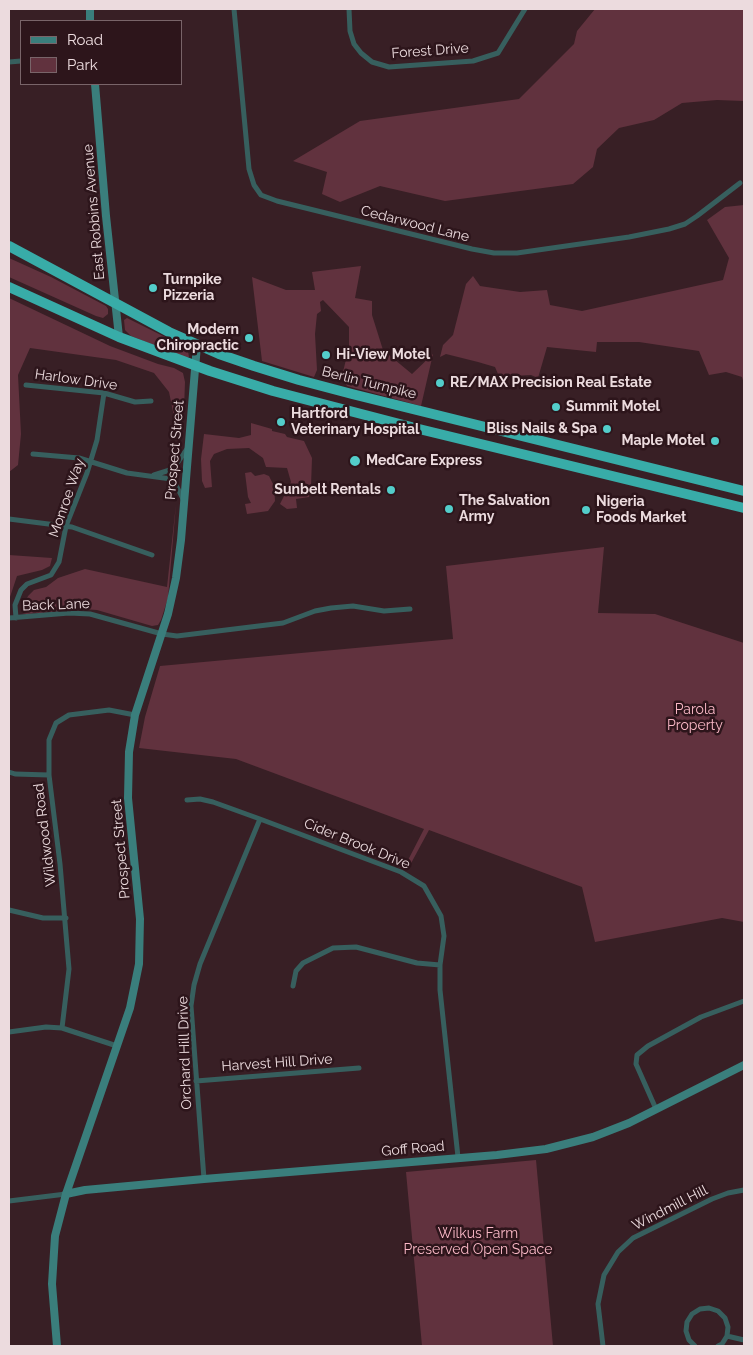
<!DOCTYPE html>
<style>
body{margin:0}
#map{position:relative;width:753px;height:1355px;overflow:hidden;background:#381f25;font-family:Raleway,sans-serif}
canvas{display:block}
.frame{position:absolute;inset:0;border:10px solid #ecdbde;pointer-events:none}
.legend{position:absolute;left:20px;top:20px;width:162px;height:65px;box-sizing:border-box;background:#2d151b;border:1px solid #796469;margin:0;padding:6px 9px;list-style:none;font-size:15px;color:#ecdbde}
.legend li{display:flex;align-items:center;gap:10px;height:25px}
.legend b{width:25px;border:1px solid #796469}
</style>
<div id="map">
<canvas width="753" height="1355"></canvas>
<div class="frame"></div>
<ul class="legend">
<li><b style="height:6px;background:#3a7e7c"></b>Road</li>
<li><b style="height:14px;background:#61323e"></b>Park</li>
</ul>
</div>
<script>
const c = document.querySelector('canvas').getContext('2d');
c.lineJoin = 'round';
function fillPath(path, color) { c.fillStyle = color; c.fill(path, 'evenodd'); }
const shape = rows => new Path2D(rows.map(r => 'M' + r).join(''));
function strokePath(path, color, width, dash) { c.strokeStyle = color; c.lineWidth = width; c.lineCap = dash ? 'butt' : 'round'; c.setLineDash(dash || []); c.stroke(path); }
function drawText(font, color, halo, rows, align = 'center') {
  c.font = font + ' Raleway,sans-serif'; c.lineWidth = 5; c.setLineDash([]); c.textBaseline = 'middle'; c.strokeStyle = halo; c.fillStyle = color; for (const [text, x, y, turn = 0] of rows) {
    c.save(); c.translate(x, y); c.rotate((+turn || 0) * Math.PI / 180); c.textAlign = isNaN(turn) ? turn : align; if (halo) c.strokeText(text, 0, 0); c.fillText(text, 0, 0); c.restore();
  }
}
const green = shape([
 [595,9,744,9,744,101,717,100,682,103,654,120,619,128,597,149,593,167,573,184,445,201,380,186,340,202,322,194,327,172,293,161,360,121,519,99,574,44,577,31],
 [744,205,744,384,742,377,726,372,709,375,699,351,639,342,597,342,596,352,547,347,538,378,531,375,511,376,498,374,495,367,478,362,446,354,440,357,443,345,453,335,466,284,473,276,480,286,520,292,547,290,550,305,582,311,723,280,729,258,707,220,725,207],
 [9,258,51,277,106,306,108,309,108,314,103,318,96,316,9,277],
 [361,266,355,298,372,301,372,315,383,350,412,374,433,354,421,406,347,386,342,376,349,347,349,327,323,300,320,302,321,311,317,314,315,334,317,370,314,377,262,361,252,277,286,290,315,290,312,272],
 [9,298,110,346,158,364,174,368,183,373,185,382,184,409,178,454,177,431,169,392,154,373,116,360,30,348,18,375,21,434,18,465,9,472],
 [127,318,183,346,188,351,189,357,187,358,131,336,125,330,124,320],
 [251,423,272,429,272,431,285,434,287,437,304,441,312,458,311,486,309,497,296,499,297,508,287,509,280,504,291,482,287,468,266,467,263,458,249,448,227,449,214,454,210,461,212,487,205,488,202,481,201,459,204,434,239,438,251,435],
 [251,472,255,476,264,474,269,476,274,486,275,501,268,511,247,514,245,504,251,503,248,497,245,473],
 [176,504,168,598,161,620,158,625,152,626,97,610,83,609,27,614,22,613,26,612,25,604,28,596,34,590,46,587,58,578,85,569,167,587],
 [604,547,598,613,655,614,744,643,744,922,722,918,595,942,582,887,429,830,409,867,405,866,424,829,236,759,139,748,145,717,160,666,453,639,446,566],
 [9,555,52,558,50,566,42,570,17,576,9,600,9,614],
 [536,1160,553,1346,422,1346,406,1172]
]);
const street = shape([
 [234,9,249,169,254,185,261,195,277,201,472,249,494,253,517,253,629,237,669,229,685,224,697,216,740,183],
 [349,9,350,31,354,44,361,53,372,62,389,67,473,61,498,53,525,9],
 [9,62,21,61],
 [26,385,104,393,135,402,151,401],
 [33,454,79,458,127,473,171,479,176,485,184,501],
 [154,475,173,469,187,449],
 [9,519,72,527,152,555],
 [9,618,69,613,90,614,162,634,177,636,283,623,315,611,331,608,353,606,384,611,410,609],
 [16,618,15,605,21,590,27,584,51,575,59,562,66,526,87,473,97,440,104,393],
 [9,772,15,774,49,775],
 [187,800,200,799,213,802,260,819,401,872,424,886,441,916,444,936,440,965,440,990,458,1157],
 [9,910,43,918,66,918],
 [293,986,296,971,303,963,333,948,356,947,417,963,440,965],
 [62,1028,69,969,60,864,49,775,49,740,56,723,69,715,109,710,135,715],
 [9,1032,46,1027,62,1028,117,1046],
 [196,1081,359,1068],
 [656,1109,636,1064,637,1055,648,1046,701,1017,744,1001],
 [204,1179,191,1006,194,985,200,964,260,819],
 [9,1201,66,1194],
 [727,1336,744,1340],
 [603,1346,598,1304,604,1275,618,1252,633,1238,712,1199,728,1193,744,1190],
 [695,1346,689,1340,686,1331,687,1322,692,1314,700,1309,709,1308,718,1311,725,1318,728,1327,727,1336,722,1344,718,1346]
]);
const secondary = shape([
 [90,9,90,21],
 [95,84,106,216,119,337],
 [66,1194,85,1190,204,1179,497,1155,546,1149,593,1137,629,1123,744,1065],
 [57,1346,52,1284,55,1236,66,1194,130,1008,139,964,140,919,128,798,129,752,135,715,168,614,176,578,181,540,197,345]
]);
const highway = shape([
 [9,246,169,332,219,354,254,366,299,380,352,394,744,491],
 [9,287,119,337,210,371,273,391,419,429,744,508]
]);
const markers = [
 [153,288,5,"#53cdca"],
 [249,338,5,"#53cdca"],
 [326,355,5,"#53cdca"],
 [440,383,5,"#53cdca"],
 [556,407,5,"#53cdca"],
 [281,422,5,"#53cdca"],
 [607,429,5,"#53cdca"],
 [715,441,5,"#53cdca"],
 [355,461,6,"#53cdca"],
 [391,490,5,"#53cdca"],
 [449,509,5,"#53cdca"],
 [586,510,5,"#53cdca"]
];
const streetNames = [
 ["Forest Drive",430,51,-4],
 ["East Robbins Avenue",94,212,-95],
 ["Cedarwood Lane",415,224,14],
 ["Harlow Drive",76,380,8],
 ["Berlin Turnpike",369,383,14],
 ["Prospect Street",175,450,-85],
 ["Monroe Way",67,498,-71],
 ["Back Lane",56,605,-2],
 ["Wildwood Road",45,835,-97],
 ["Cider Brook Drive",357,844,22],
 ["Prospect Street",121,849,-95],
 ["Orchard Hill Drive",185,1053,-92],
 ["Harvest Hill Drive",277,1063,-4],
 ["Goff Road",413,1149,-5],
 ["Windmill Hill",670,1208,-27]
];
const poiNames = [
 ["Turnpike",163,280],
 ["Pizzeria",163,296],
 ["Modern",239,330,"right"],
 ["Chiropractic",239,346,"right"],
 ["Hi-View Motel",336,355],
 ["RE/MAX Precision Real Estate",450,383],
 ["Summit Motel",566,407],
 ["Hartford",291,414],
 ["Veterinary Hospital",291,430],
 ["Bliss Nails & Spa",597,429,"right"],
 ["Maple Motel",705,441,"right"],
 ["MedCare Express",366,461],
 ["Sunbelt Rentals",381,490,"right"],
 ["The Salvation",459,501],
 ["Army",459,517],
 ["Nigeria",596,502],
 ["Foods Market",596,518]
];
const parkNames = [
 ["Parola",695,710],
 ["Property",695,726],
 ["Wilkus Farm",478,1234],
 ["Preserved Open Space",478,1250]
];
fillPath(green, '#61323e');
strokePath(street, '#375f5e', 5);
strokePath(secondary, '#3a7e7c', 8);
strokePath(highway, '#38aca8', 10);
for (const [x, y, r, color] of markers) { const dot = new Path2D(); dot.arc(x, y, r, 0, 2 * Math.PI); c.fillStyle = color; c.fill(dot); strokePath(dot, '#2d151b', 2); }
drawText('14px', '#ecdbde', '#2d151b', streetNames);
drawText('bold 14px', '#ecdbde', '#2d151b', poiNames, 'left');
drawText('14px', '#fbb9c7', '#2d151b', parkNames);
</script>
